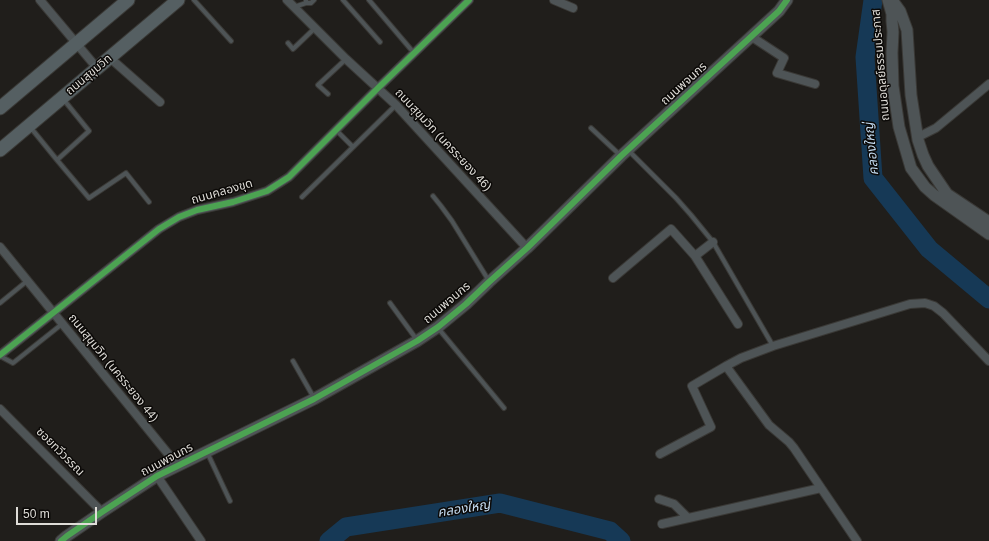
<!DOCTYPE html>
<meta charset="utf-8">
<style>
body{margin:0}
#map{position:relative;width:989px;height:541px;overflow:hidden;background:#201e1b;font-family:Arial,sans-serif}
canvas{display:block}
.scale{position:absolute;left:16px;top:507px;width:81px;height:18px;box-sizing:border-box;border:2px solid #dfddd8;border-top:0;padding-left:5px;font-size:12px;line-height:14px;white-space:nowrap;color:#dfddd8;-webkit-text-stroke:3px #0b0907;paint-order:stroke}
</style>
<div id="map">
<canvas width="989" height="541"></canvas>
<div class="scale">50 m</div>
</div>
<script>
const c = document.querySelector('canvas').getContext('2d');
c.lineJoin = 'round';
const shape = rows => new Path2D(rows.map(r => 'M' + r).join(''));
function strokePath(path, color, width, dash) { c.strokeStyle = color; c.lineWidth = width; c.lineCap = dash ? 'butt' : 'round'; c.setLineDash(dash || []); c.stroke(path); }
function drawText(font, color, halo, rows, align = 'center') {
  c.font = font + ' Arial,"Noto Sans Thai",sans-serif'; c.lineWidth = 3; c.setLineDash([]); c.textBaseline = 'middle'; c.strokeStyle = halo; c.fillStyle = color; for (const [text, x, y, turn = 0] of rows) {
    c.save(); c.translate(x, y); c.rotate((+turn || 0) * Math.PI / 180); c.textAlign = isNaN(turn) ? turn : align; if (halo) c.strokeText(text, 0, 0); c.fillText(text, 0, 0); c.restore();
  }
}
const river = shape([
 [873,0,865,57,873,178,929,249,989,299],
 [329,541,346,527,500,503,610,531,621,541]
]);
const service = shape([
 [194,0,231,41],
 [343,0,380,42],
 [369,0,414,53],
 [306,3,311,3,314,0],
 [294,7,306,3,306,0],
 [288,43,293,49,315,28],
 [328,94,318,85,346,59],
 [64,100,89,131,57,160,89,198,126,173,149,202],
 [31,128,57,160],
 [591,128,621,156],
 [336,130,353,147],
 [628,150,676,198,691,215,713,242,773,346],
 [433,196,441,206,452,221,489,281],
 [302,197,396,105],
 [0,303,27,281],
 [390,303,417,340],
 [438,328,504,408],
 [0,356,13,363,62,324],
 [293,361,314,398],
 [207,452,230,501]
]);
const minor = shape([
 [40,0,97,68],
 [287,0,346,59,396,105,527,248],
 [554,0,573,8],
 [752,37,784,58,777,73,815,84],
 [110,58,160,102],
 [918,137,936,128,989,84],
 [0,247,178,466],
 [695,256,713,242],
 [613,278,671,229,695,256,738,324],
 [0,355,159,229,179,217,197,210,233,202,267,191,289,177,378,88,469,0],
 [726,366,769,425,789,442,794,448,857,541],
 [0,409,102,512],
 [660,454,711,427,692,386,726,366,741,358,773,346,910,304,925,303,934,306,943,313,989,361],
 [157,476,201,541],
 [659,499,674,504,688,518],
 [662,524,821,488]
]);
const tertiary = shape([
 [888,0,892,14,892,21,893,32,892,53,893,86,899,127,911,168,925,187,934,195,989,234],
 [892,0,900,11,907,30,911,95,918,140,923,155,928,166,947,194,989,222],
 [61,541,67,536,102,512,157,476,314,399,417,341,438,327,466,304,489,282,527,248,621,156,779,11,787,0]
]);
const primary = shape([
 [0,108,128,0],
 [0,150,178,0]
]);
const cycleway = shape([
 [0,355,159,229,179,217,197,210,233,202,267,191,289,177,378,88,469,0],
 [61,541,67,536,102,512,157,476,314,399,417,341,438,327,466,304,489,282,527,248,621,156,779,11,787,0]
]);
const streetNames = [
 ["ถนนอดุลย์ธรรมประภาส",881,65,-95],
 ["ถนนสุขุมวิท",89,75,-40],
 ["ถนนพจนกร",684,84,-42],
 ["ถนนสุขุมวิท (นครระยอง 46)",443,140,47],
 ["ถนนคลองขุด",222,192,-16],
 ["ถนนพจนกร",447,303,-40],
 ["ถนนสุขุมวิท (นครระยอง 44)",113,368,51],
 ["ซอยทวีวรรณ",60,452,45],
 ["ถนนพจนกร",167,460,-28]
];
const waterNames = [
 ["คลองใหญ่",872,149,-96],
 ["คลองใหญ่",464,509,-9]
];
strokePath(river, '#163956', 19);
strokePath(service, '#3a3936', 6);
strokePath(minor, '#3a3936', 10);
strokePath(tertiary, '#3a3936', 13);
strokePath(primary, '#3a3936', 15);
strokePath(service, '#4e5456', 4);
strokePath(minor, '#4e5456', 8);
strokePath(tertiary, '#4e5456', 11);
strokePath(primary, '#555f62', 13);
strokePath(cycleway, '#4ca352', 6);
drawText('12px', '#dfddd8', '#0b0907', streetNames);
drawText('italic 13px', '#c5ddf3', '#0b0907', waterNames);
</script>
